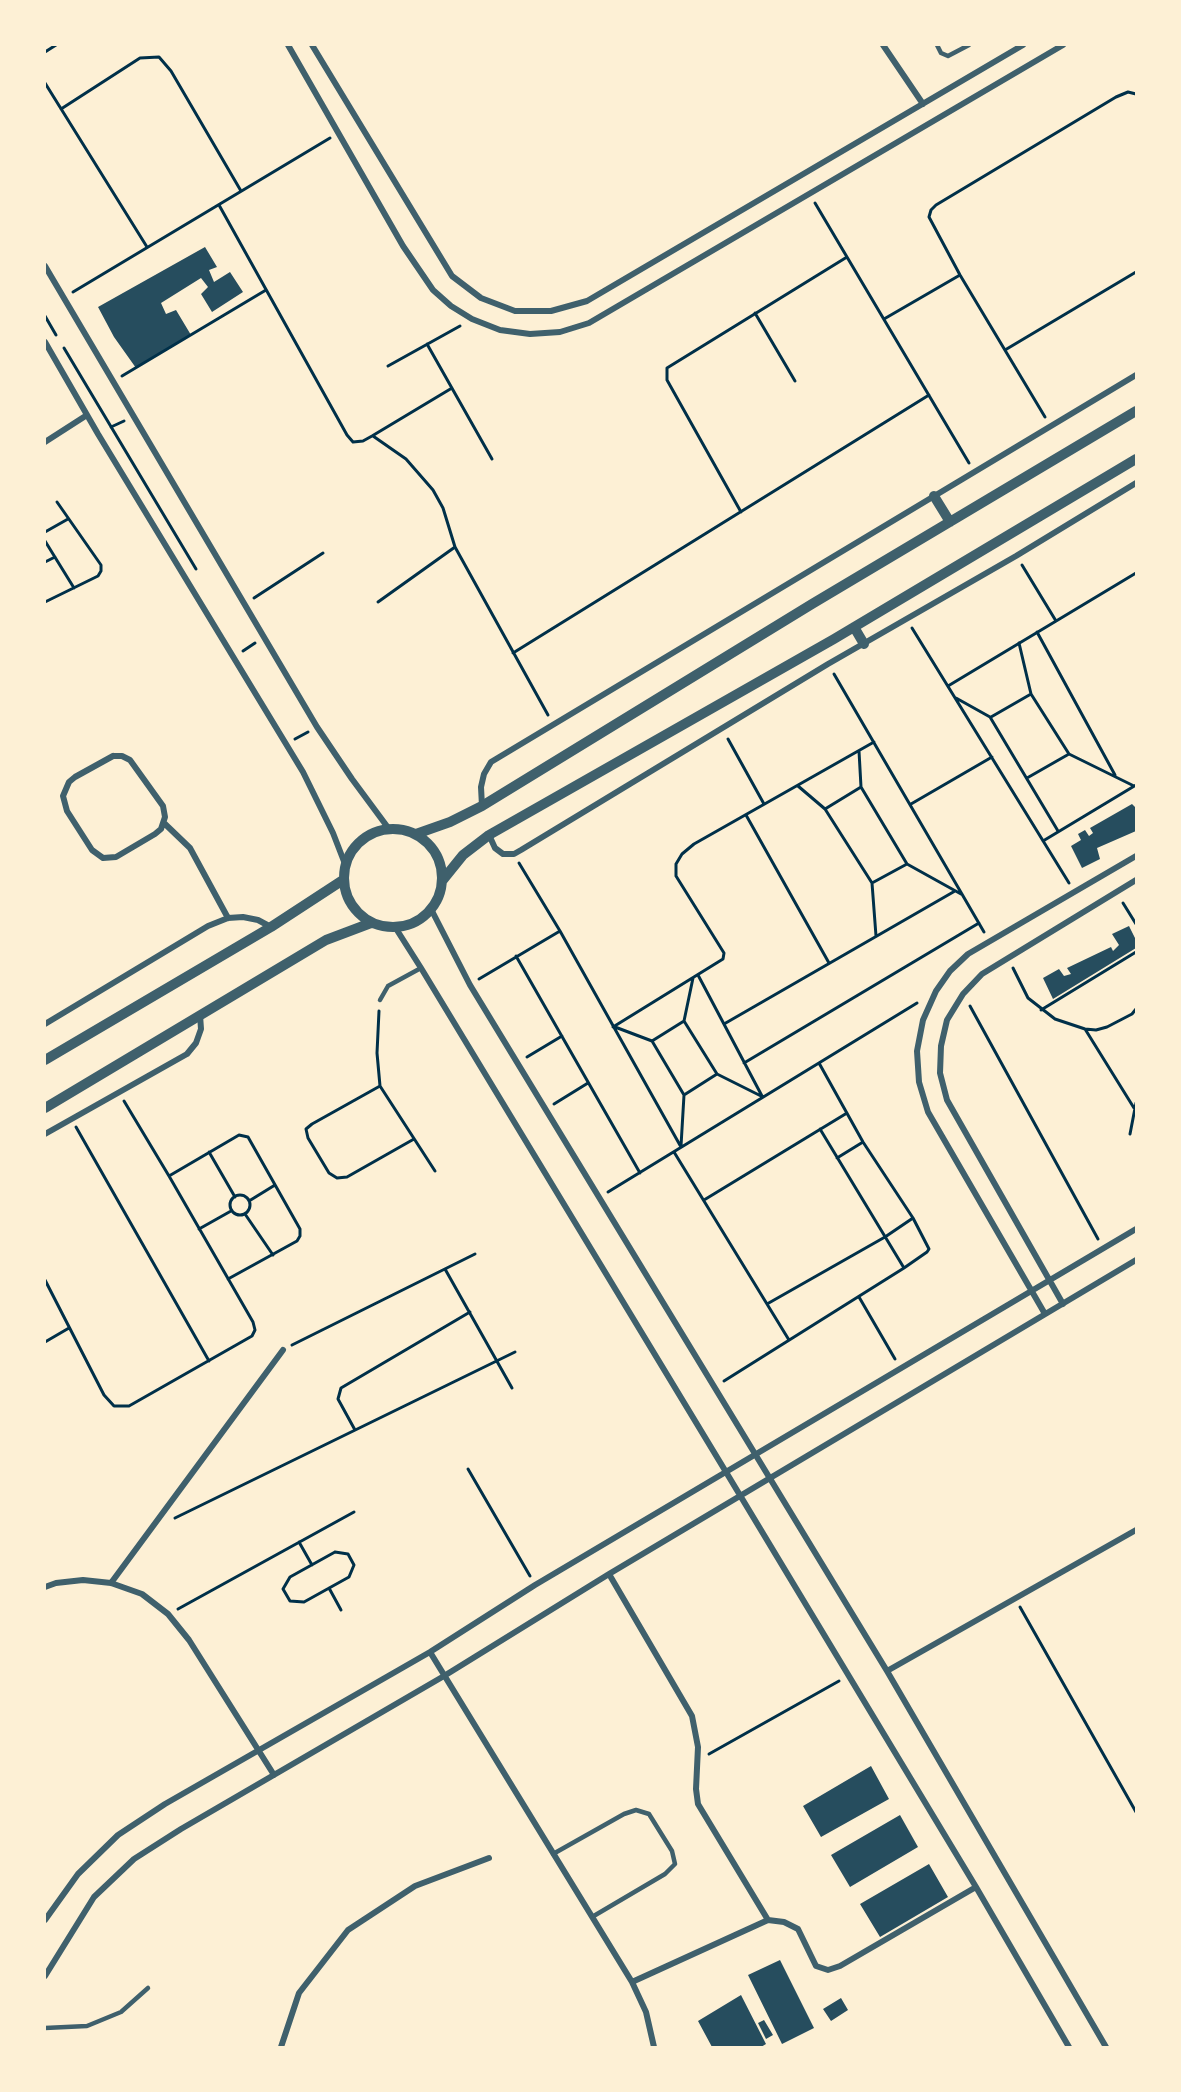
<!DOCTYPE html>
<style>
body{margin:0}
#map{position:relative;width:1181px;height:2092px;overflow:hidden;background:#fdf0d5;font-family:"Titillium Web",sans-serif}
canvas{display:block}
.frame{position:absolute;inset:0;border:46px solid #fdf0d5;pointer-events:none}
</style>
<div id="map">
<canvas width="1181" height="2092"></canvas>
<div class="frame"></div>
</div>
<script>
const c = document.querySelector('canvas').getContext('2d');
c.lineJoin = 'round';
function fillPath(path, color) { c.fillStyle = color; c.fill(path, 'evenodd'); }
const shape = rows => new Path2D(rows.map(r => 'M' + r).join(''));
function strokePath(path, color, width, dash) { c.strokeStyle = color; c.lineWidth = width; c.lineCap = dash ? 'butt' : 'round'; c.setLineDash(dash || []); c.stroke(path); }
const building = shape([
 [205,247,217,267,209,270,214,282,230,272,243,292,212,312,201,294,208,287,201,278,161,303,166,314,176,310,191,335,136,368,114,337,98,307],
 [1132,804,1136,808,1136,831,1097,848,1100,859,1082,868,1071,846,1081,840,1078,834,1085,830,1089,836,1093,833,1090,828],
 [1129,926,1136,940,1136,948,1053,999,1043,978,1059,969,1064,976,1071,974,1067,968,1111,947,1113,951,1119,945,1112,934],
 [871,1766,889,1799,821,1837,803,1806],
 [900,1815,918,1847,850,1887,831,1855],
 [929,1864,948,1897,880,1937,860,1904],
 [780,1960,814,2028,782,2044,748,1975],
 [741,1995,766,2044,761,2047,712,2047,698,2021],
 [841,1998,848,2010,831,2021,823,2009],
 [764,2020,773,2035,766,2039,758,2023]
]);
const path = shape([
 [45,52,56,45],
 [45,83,147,247],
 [61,109,140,58,159,57,171,71,241,191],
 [815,203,969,463],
 [219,205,347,435,353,442,363,441,372,436,452,388],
 [73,292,330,138],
 [755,313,795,381],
 [45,316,56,335],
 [884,319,960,275],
 [427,344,492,459],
 [64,348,196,569],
 [1005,350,1136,272],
 [388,366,460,326],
 [122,376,266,290],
 [1045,417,960,275,929,217,931,210,936,205,1116,97,1128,92,1136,94],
 [111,427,124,421],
 [373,436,406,459,433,490,443,508,455,547,548,715],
 [741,512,667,380,667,368,847,257],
 [45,532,68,519],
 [45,541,74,588],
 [45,562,55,557],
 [1022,565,1056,621],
 [254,598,323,553],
 [45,602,98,576,101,571,101,565,57,502],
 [378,602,455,547],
 [912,628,1069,883],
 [1037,632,1115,775],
 [1019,643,1031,694,1069,754,1134,786],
 [243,651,255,643],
 [513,653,929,395],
 [834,674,984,932],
 [948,686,1136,573],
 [956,698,990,717,1058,831],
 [991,717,1031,694],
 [295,739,308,732],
 [728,739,764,804],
 [859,751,861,787,907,864,961,894],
 [1027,778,1069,754],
 [798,786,825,809,872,883,876,936],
 [911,804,992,757],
 [825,809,861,787],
 [746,815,829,963],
 [1043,841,1136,785],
 [519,863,560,931,681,1147],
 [872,883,907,864],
 [1123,903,1136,924],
 [516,956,640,1173],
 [1013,968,1028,998,1055,1019,1085,1029,1096,1030,1107,1027,1132,1014,1136,1009],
 [698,975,762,1096],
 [479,979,560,931],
 [970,1006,1098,1239],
 [1041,1010,1136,952],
 [379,1011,377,1053,380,1086,435,1171],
 [684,1021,693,978],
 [724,1024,955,891],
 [613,1027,723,959,724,953,676,876,676,864,682,854,694,844,874,742],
 [615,1027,652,1041,684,1021,717,1074],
 [1085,1029,1134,1108],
 [652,1041,684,1095],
 [527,1057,562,1036],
 [744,1063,979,923],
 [380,1086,312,1124,306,1129,308,1138,329,1173,337,1178,347,1177,414,1139],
 [554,1104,588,1083],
 [76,1127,209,1361],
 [820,1129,904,1268],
 [1130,1134,1136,1103],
 [681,1146,684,1095,717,1074,763,1097],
 [209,1152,235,1197],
 [674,1152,789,1340],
 [837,1158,863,1142],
 [169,1176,239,1135,248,1137,300,1229,300,1236,297,1241,228,1279],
 [608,1192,917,1003],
 '230 1205a10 10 0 1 1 20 0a10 10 0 1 1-20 0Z',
 [704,1200,847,1113],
 [249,1201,275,1185],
 [245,1214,273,1255],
 [199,1229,231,1211],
 [445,1269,512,1388],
 [45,1280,104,1395,114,1406,129,1406,252,1336,255,1330,253,1322,169,1176,124,1101],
 [859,1297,895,1359],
 [767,1304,885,1237,913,1218],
 [45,1342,69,1328],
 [292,1345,475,1254],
 [724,1381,904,1268,927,1252,929,1249,913,1218,863,1142,819,1063],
 [355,1430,338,1399,341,1388,470,1312],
 [468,1469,530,1576],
 [175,1518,515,1352],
 [299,1542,312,1565],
 [335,1552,348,1554,354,1565,349,1577,304,1602,290,1601,283,1589,290,1577,335,1552],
 [329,1588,341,1610],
 [1020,1607,1136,1812],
 [178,1609,354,1512],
 [709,1754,839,1681]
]);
const service = shape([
 [937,45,941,53,948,56,969,45],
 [380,1000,388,986,421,968],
 [553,1854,624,1814,636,1810,649,1814,672,1851,675,1864,665,1874,592,1917],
 [45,2028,87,2026,121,2012,148,1988]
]);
const minor = shape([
 [288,45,403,246,433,290,451,306,472,319,500,330,530,334,560,332,589,323,1063,45],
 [312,45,452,276,481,298,515,311,551,311,587,301,1023,45],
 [883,45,923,104],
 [45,266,317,727,352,779,389,829],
 [45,342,98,434,303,772,333,833,345,864],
 [45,442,87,415],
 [113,756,122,756,130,760,163,806,165,817,161,829,155,834,116,857,103,858,92,850,67,811,63,796,69,782,75,777,113,756],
 [482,806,481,787,484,774,491,762,1136,375],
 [164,823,190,848,228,918],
 [489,835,495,848,503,854,514,854,521,850,828,664,1016,556,1136,483],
 [431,909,470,985,887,1671,1106,2047],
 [395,927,421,968,726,1472,976,1887,1069,2047],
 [45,1024,208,926,228,918,243,917,258,920,271,927],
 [45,1134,187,1054,196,1043,201,1029,200,1015],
 [1063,1304,947,1100,940,1073,941,1046,947,1020,963,994,982,974,1136,880],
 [1045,1314,928,1112,919,1082,917,1051,923,1020,936,991,950,971,968,954,1136,856],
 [609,1574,692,1716,698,1747,696,1789,698,1804,768,1920],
 [111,1583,283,1350],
 [45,1587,56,1583,83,1580,111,1583,142,1594,168,1614,189,1640,274,1775],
 [430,1652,632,1982,646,2012,654,2047],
 [887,1671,1136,1530],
 [45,1920,78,1874,118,1835,165,1804,430,1652,535,1585,1136,1229],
 [45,1976,94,1897,134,1859,181,1829,444,1676,609,1574,1136,1260],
 [632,1982,768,1920,784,1922,798,1929,816,1966,828,1970,840,1966,976,1887],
 [281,2047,299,1993,348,1930,415,1886,489,1858]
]);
const tertiary = shape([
 [934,496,950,522],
 [854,627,864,644],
 '344 878a49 49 0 1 1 98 0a49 49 0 1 1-98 0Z',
 [416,834,450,822,482,806,812,604,1136,411],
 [442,881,463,855,489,835,834,639,1136,459],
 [45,1060,271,927,343,880],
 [45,1108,326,940,371,923]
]);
fillPath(building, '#264d5e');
strokePath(path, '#003049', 3);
strokePath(service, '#3f606c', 4.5);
strokePath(minor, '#3f606c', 6);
strokePath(tertiary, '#3f606c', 10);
</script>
